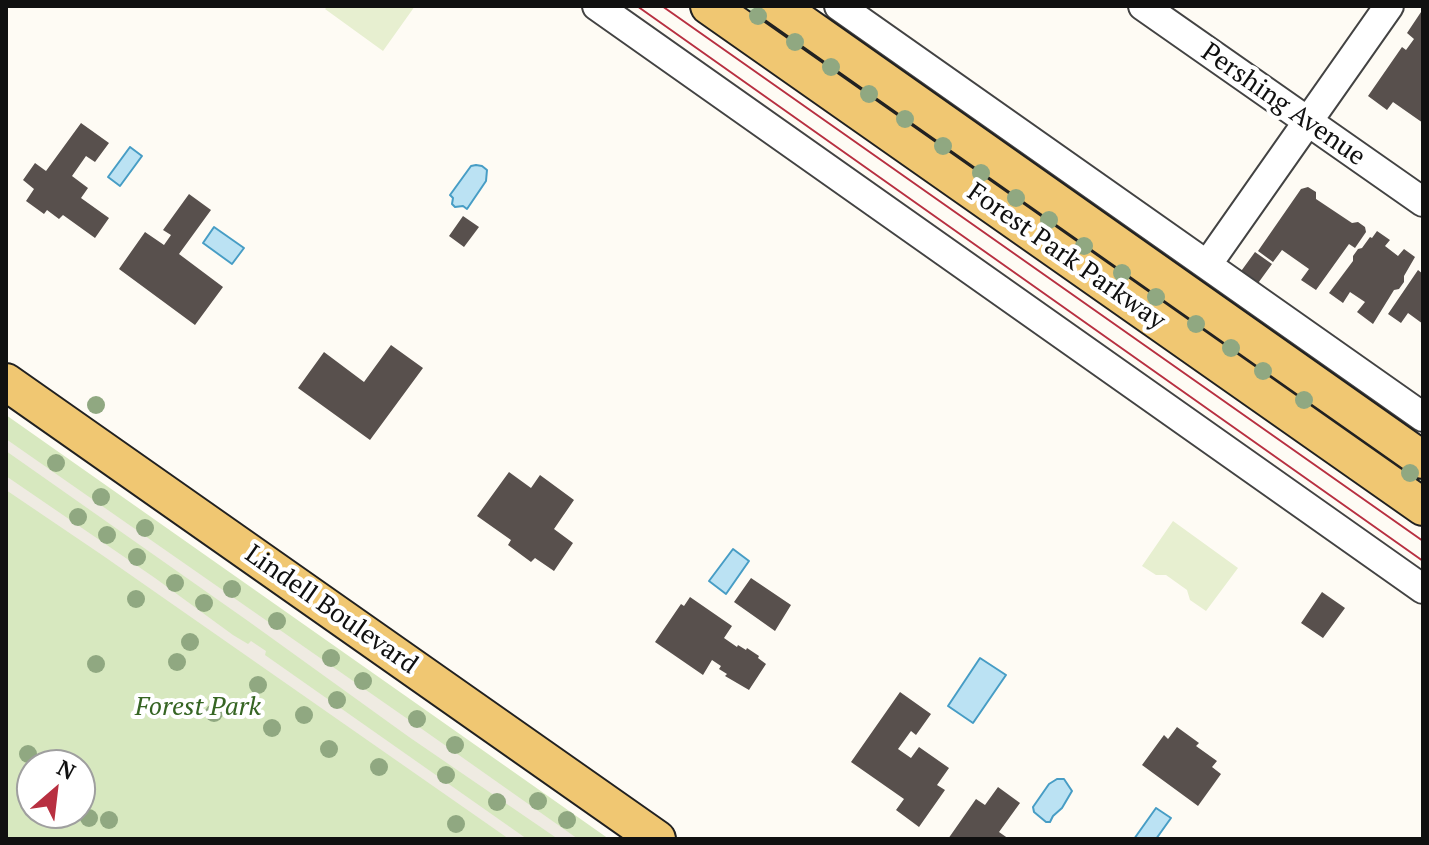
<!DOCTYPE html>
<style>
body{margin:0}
#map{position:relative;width:1429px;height:845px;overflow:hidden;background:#fefbf4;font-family:"PT Serif",serif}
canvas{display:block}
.frame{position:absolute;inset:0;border:8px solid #101010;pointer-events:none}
.north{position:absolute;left:16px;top:749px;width:80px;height:80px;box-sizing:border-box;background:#fff;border:2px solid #9f9f9f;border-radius:50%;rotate:28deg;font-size:22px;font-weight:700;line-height:32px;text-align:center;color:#101010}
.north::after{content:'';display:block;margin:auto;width:28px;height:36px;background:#b83041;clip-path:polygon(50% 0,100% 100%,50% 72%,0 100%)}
</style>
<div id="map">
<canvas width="1429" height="845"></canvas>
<div class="frame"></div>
<div class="north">N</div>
</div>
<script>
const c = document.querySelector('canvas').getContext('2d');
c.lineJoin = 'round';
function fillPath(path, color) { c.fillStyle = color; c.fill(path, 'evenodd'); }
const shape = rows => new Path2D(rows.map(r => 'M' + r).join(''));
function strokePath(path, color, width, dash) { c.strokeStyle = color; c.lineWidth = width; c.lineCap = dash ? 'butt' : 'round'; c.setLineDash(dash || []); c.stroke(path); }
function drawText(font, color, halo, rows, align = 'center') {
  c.font = font + ' "PT Serif",serif'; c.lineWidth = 8; c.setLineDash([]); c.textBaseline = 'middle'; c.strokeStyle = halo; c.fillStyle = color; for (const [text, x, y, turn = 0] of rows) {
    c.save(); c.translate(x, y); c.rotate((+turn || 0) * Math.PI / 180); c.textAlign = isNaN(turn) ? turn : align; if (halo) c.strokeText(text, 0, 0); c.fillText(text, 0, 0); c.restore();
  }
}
const green = shape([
 [735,6,755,6,1423,475,1423,490],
 [6,415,609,839,6,839],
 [32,765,80,765,80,813,32,813]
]);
const pitch = shape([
 [328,6,415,6,383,51,325,9],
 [1173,521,1238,568,1206,611,1190,600,1187,590,1166,575,1156,575,1142,566]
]);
const plaza = shape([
 [6,439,422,729,578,839,558,839,409,737,248,621,6,451],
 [6,476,155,578,233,635,248,644,251,641,266,651,265,655,527,839,509,839,102,555,6,490]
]);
const water = shape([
 [130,147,142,156,120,186,108,177,130,147],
 [476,165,482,166,487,170,486,181,467,209,463,206,455,207,452,204,453,198,450,195,471,166,476,165],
 [214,227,244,248,232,264,203,243,214,227],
 [733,549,749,561,726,594,709,581,733,549],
 [980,658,1006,675,973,723,948,706,980,658],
 [1057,779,1064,779,1072,791,1062,808,1053,816,1050,822,1046,822,1034,812,1033,807,1049,784,1057,779],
 [1156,808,1171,818,1156,839,1134,839,1156,808]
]);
const building = shape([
 [1423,9,1423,123,1393,102,1387,110,1368,96,1402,47,1406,50,1414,39,1407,33],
 [81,123,109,143,95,162,86,156,72,176,88,188,81,198,109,218,95,238,63,215,59,219,47,210,44,214,26,201,34,189,23,180,35,163,46,171],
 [1308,187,1316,192,1316,199,1352,223,1358,222,1365,227,1366,232,1355,248,1349,244,1316,290,1301,280,1309,269,1282,250,1273,262,1258,251,1301,189],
 [189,194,211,210,179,254,223,287,195,325,119,269,145,232,164,245,171,235,163,230],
 [463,216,479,227,464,247,449,236],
 [1377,231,1390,240,1385,246,1398,256,1404,249,1415,257,1404,276,1404,282,1399,289,1394,290,1373,324,1357,312,1365,302,1350,292,1343,303,1329,293,1353,261,1353,256,1358,249,1362,248,1370,237,1372,238],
 [1255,252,1272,264,1256,286,1239,274],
 [1418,270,1423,274,1423,324,1408,313,1401,323,1388,314],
 [391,345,423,368,370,440,298,388,324,352,364,382],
 [509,472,531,488,540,475,574,500,554,529,573,543,554,571,535,558,531,562,508,545,511,540,477,516],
 [751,578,791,605,775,631,734,602],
 [1322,592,1345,608,1323,638,1301,623],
 [690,597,732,626,724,638,737,647,738,645,746,650,747,648,759,656,758,658,766,664,749,690,725,676,727,674,719,669,721,666,712,660,703,675,655,642,681,604,684,606],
 [900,692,931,714,916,735,911,731,898,749,911,758,919,747,949,768,937,785,945,790,919,827,896,810,904,799,851,762],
 [1177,727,1199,743,1196,746,1217,761,1212,767,1221,774,1198,806,1142,765,1164,735,1168,739],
 [998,787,1020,803,999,832,1009,839,948,839,976,799,985,805]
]);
const minor = shape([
 [597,6,1423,589],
 [839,6,1423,417],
 [1143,6,1423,202],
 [1207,265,1389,6]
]);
const major = shape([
 [709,6,1423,507],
 [778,6,1423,460],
 [6,382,657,839]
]);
const tram = shape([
 [637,6,1423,561],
 [662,6,1423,541]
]);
const trees = [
 [758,16],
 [795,42],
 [831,67],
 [869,94],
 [905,119],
 [943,146],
 [981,173],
 [1016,198],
 [1049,220],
 [1084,246],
 [1122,273],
 [1156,297],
 [1196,324],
 [1231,348],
 [1263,371],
 [1304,400],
 [96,405],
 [56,463],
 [1410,473],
 [101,497],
 [78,517],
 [145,528],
 [107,535],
 [137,557],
 [175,583],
 [232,589],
 [136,599],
 [204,603],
 [277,621],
 [190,642],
 [331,658],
 [177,662],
 [96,664],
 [363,681],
 [258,685],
 [337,700],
 [157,708],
 [214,713],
 [304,715],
 [417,719],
 [272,728],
 [455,745],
 [329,749],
 [28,754],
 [379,767],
 [446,775],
 [538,801],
 [497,802],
 [89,818],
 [109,820],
 [567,820],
 [456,824]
];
const streetNames = [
 ["Pershing Avenue",1283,105,35],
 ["Forest Park Parkway",1066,257,35],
 ["Lindell Boulevard",331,610,35]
];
const parkNames = [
 ["Forest Park",198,708]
];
fillPath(green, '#d7e8bf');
fillPath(pitch, '#e7efd0');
fillPath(plaza, '#efebe2');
fillPath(water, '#bbe2f3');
strokePath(water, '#479dc5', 2);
fillPath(building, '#58504d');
strokePath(minor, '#434343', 32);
strokePath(major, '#212121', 40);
strokePath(minor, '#fff', 28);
strokePath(major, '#f0c772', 36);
strokePath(tram, '#b83041', 2);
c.fillStyle = '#90a881';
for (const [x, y] of trees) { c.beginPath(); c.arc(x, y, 9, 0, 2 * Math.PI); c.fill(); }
drawText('26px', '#101010', '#fff', streetNames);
drawText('italic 26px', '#366523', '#fff', parkNames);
</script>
